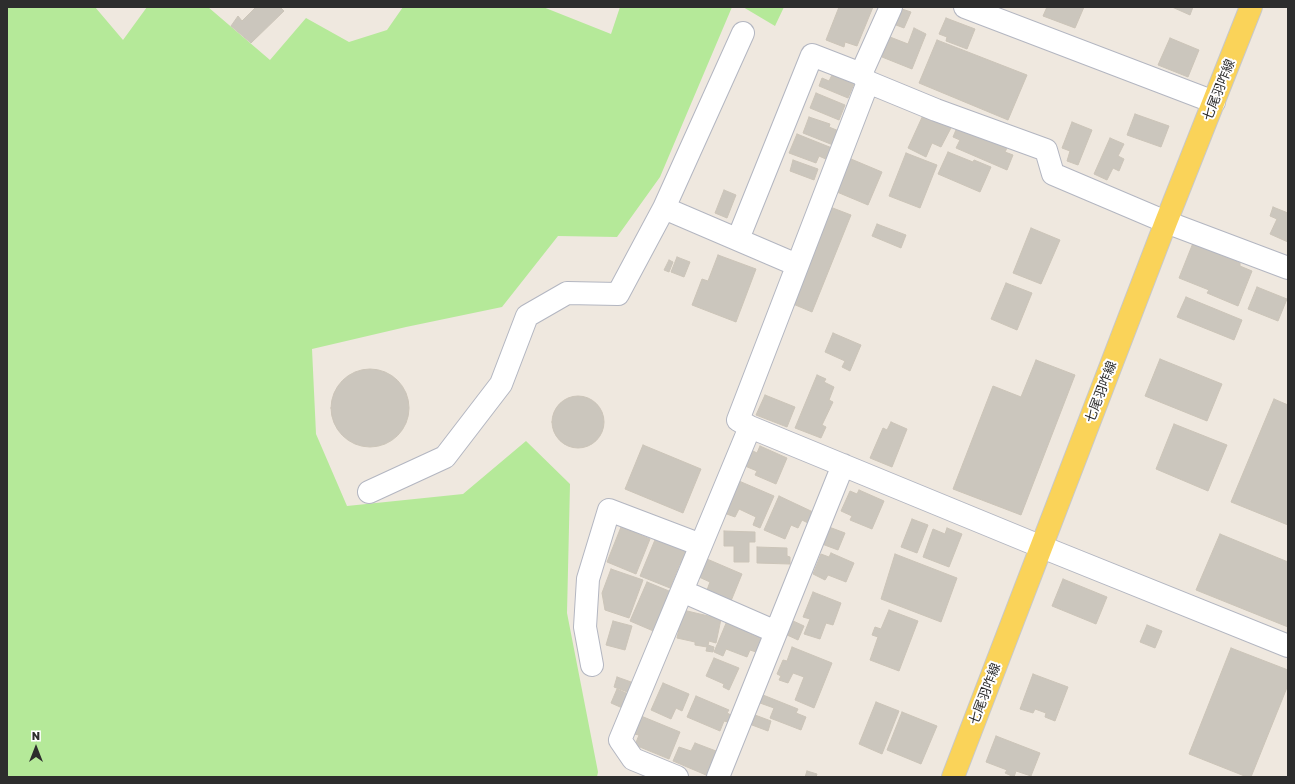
<!DOCTYPE html>
<meta charset="utf-8">
<style>
body{margin:0}
#map{position:relative;width:1295px;height:784px;overflow:hidden;background:#efe8df;font-family:"Golos Text",sans-serif}
canvas{display:block}
.frame{position:absolute;inset:0;border:8px solid #2d2d2d;pointer-events:none}
.north{position:absolute;left:16px;top:728px;width:40px;height:40px;-webkit-text-stroke:3px #fff;paint-order:stroke;rotate:0deg;font-size:11px;font-weight:700;line-height:16px;text-align:center;color:#2d2d2d}
.north::after{content:'';display:block;margin:auto;width:14px;height:18px;background:#2d2d2d;clip-path:polygon(50% 0,100% 100%,50% 72%,0 100%)}
</style>
<div id="map">
<canvas width="1295" height="784"></canvas>
<div class="frame"></div>
<div class="north">N</div>
</div>
<script>
const c = document.querySelector('canvas').getContext('2d');
c.lineJoin = 'round';
function fillPath(path, color) { c.fillStyle = color; c.fill(path, 'evenodd'); }
const shape = rows => new Path2D(rows.map(r => 'M' + r).join(''));
function strokePath(path, color, width, dash) { c.strokeStyle = color; c.lineWidth = width; c.lineCap = dash ? 'butt' : 'round'; c.setLineDash(dash || []); c.stroke(path); }
function drawText(font, color, halo, rows, align = 'center') {
  c.font = font + ' "Golos Text","Noto Sans JP",sans-serif'; c.lineWidth = 4; c.setLineDash([]); c.textBaseline = 'middle'; c.strokeStyle = halo; c.fillStyle = color; for (const [text, x, y, turn = 0] of rows) {
    c.save(); c.translate(x, y); c.rotate((+turn || 0) * Math.PI / 180); c.textAlign = isNaN(turn) ? turn : align; if (halo) c.strokeText(text, 0, 0); c.fillText(text, 0, 0); c.restore();
  }
}
const green = shape([
 [7,7,95,7,123,40,147,7,208,7,270,60,306,18,349,42,387,30,403,7,543,7,611,34,620,7,732,7,660,177,617,237,558,236,502,307,406,327,312,349,316,434,347,506,463,494,526,441,570,484,567,613,598,772,597,777,7,777],
 [743,7,784,7,775,26]
]);
const building = shape([
 [256,7,280,7,284,11,251,43,231,26,238,16,242,21,256,7],
 [839,7,873,7,857,46,845,42,844,47,826,40,839,7],
 [1047,7,1084,7,1075,28,1043,16,1047,7],
 [1172,7,1193,7,1190,15,1172,7],
 [902,9,911,12,904,28,896,25,902,9],
 [946,18,975,29,967,49,946,41,947,37,939,34,946,18],
 [914,28,926,34,912,69,882,57,890,37,908,44,914,28],
 [1170,38,1199,50,1188,77,1158,65,1170,38],
 [937,40,1027,75,1008,120,919,83,937,40],
 [832,75,854,84,848,98,819,86,822,78,829,81,832,75],
 [816,93,845,105,839,120,810,108,816,93],
 [924,113,952,126,941,147,932,143,926,157,908,148,924,113],
 [1135,114,1169,126,1161,147,1127,135,1135,114],
 [809,117,830,124,829,127,839,131,833,145,803,133,809,117],
 [1072,122,1092,130,1078,165,1067,161,1070,151,1062,148,1072,122],
 [958,125,1008,146,1005,152,1013,155,1007,170,956,148,960,140,953,137,958,125],
 [797,134,832,148,828,160,819,156,816,163,789,153,797,134],
 [1110,138,1124,144,1118,156,1124,159,1119,171,1113,168,1107,180,1094,174,1110,138],
 [948,152,973,162,974,160,991,167,980,192,938,174,948,152],
 [906,153,937,165,920,208,889,196,906,153],
 [851,159,882,172,868,205,837,192,851,159],
 [793,160,818,169,814,180,790,171,793,160],
 [724,190,736,195,727,218,715,213,724,190],
 [825,205,851,215,812,312,786,301,825,205],
 [1273,207,1288,213,1288,242,1270,234,1277,219,1270,216,1273,207],
 [877,224,906,235,901,248,872,236,877,224],
 [1031,228,1060,240,1041,284,1013,273,1031,228],
 [1193,243,1240,263,1240,266,1252,271,1238,306,1207,293,1209,290,1179,278,1193,243],
 [718,255,756,269,736,322,692,305,702,279,708,281,718,255],
 [677,257,690,262,684,277,671,272,677,257],
 [669,260,673,262,669,272,664,270,669,260],
 [1006,283,1032,293,1017,330,991,319,1006,283],
 [1257,287,1287,299,1278,321,1248,309,1257,287],
 [1186,297,1242,320,1234,340,1177,317,1186,297],
 [833,333,861,345,850,371,842,367,845,361,825,352,833,333],
 [1160,359,1222,384,1207,421,1145,396,1160,359],
 [1036,360,1075,375,1021,515,953,489,993,386,1021,397,1036,360],
 '331 408a39 39 0 1 1 78 0a39 39 0 1 1-78 0Z',
 [817,375,826,379,824,382,834,387,829,400,833,402,822,425,826,427,821,438,795,428,817,375],
 [765,395,795,407,787,427,756,415,765,395],
 '552 422a26 26 0 1 1 52 0a26 26 0 1 1-52 0Z',
 [1274,399,1288,405,1288,525,1231,502,1274,399],
 [891,422,907,429,892,467,870,458,883,428,887,430,891,422],
 [1174,424,1227,445,1208,491,1156,469,1174,424],
 [643,445,701,469,683,513,625,489,643,445],
 [760,446,787,458,776,484,755,475,757,471,745,466,751,450,757,453,760,446],
 [739,481,774,496,760,528,753,525,756,517,739,509,735,517,724,513,739,481],
 [859,490,884,501,872,529,850,520,852,516,841,511,850,491,857,494,859,490],
 [779,496,813,512,808,523,802,520,798,528,791,525,785,539,764,530,779,496],
 [912,519,928,525,917,553,901,547,912,519],
 [621,527,650,539,636,574,607,562,621,527],
 [829,527,845,533,838,550,822,544,829,527],
 [947,528,962,534,949,567,923,557,933,529,945,534,947,528],
 [724,531,755,532,755,542,749,542,749,562,734,562,734,546,724,546,724,531],
 [1220,534,1288,562,1288,627,1196,590,1220,534],
 [657,535,692,553,686,566,680,563,670,588,640,576,657,535],
 [757,547,787,548,787,556,790,557,790,564,757,563,757,547],
 [831,553,854,563,846,582,828,575,825,580,813,574,821,554,829,557,831,553],
 [895,554,957,578,941,622,881,599,895,554],
 [707,559,742,574,731,601,707,590,710,582,699,577,707,559],
 [611,569,643,580,629,618,605,610,602,593,611,569],
 [1063,579,1107,597,1096,624,1052,606,1063,579],
 [647,582,674,593,658,633,630,621,647,582],
 [813,592,841,603,833,625,826,623,820,639,804,634,810,619,803,617,813,592],
 [683,610,721,619,716,643,709,641,708,645,714,647,713,652,706,651,707,647,695,645,695,642,677,638,683,610],
 [889,610,918,621,899,671,870,660,878,637,872,635,875,627,881,629,889,610],
 [791,620,804,626,798,640,785,634,791,620],
 [613,621,632,626,625,650,606,645,613,621],
 [727,621,750,630,748,633,762,639,756,652,750,650,747,657,726,649,723,656,714,652,727,621],
 [1147,625,1162,631,1155,648,1140,642,1147,625],
 [792,647,832,663,814,708,795,700,804,677,793,673,788,683,779,680,781,676,777,674,783,660,787,661,792,647],
 [1231,648,1288,670,1288,685,1251,777,1247,777,1189,754,1231,648],
 [714,658,739,668,729,690,723,687,724,684,706,676,714,658],
 [1033,674,1068,687,1055,721,1045,717,1046,713,1035,709,1033,713,1020,709,1033,674],
 [617,677,634,683,630,693,614,687,617,677],
 [663,683,689,694,682,711,676,708,671,719,651,710,663,683],
 [617,689,633,696,627,710,611,703,617,689],
 [763,695,798,709,796,713,806,717,801,730,770,718,774,708,760,703,763,695],
 [696,696,729,710,727,713,731,715,728,722,724,721,720,731,687,717,696,696],
 [876,702,899,711,882,754,859,744,876,702],
 [902,712,937,726,921,764,887,750,902,712],
 [755,715,771,721,768,731,752,725,755,715],
 [641,716,680,732,669,759,635,745,639,735,634,734,641,716],
 [996,736,1040,753,1031,776,1016,771,1014,777,1005,773,1007,770,986,762,996,736],
 [695,743,716,751,706,775,673,761,679,747,691,751,695,743],
 [807,771,817,774,816,777,805,777,807,771]
]);
const minor = shape([
 [965,7,1214,102],
 [743,33,664,208,797,265],
 [861,74,891,7],
 [868,82,738,420,750,427,1042,547,1288,646],
 [738,239,812,55,861,74,868,82,936,110,1046,150,1053,174,1166,222,1288,268],
 [369,492,445,457,501,384,527,316,567,293,618,294,664,208],
 [682,591,776,632],
 [592,665,585,627,588,579,609,510,701,545],
 [677,777,633,759,620,740,750,427],
 [718,777,843,465]
]);
const major = shape([
 [953,777,1166,222,1251,7]
]);
const streetNames = [
 ["七尾羽咋線",1219,90,-68],
 ["七尾羽咋線",1101,392,-69],
 ["七尾羽咋線",985,694,-69]
];
fillPath(green, '#b5e999');
fillPath(building, '#cbc6bd');
strokePath(building, '#cbc4b8', 1);
strokePath(minor, '#b3b6c1', 24);
strokePath(major, '#c8c8c8', 24);
strokePath(minor, '#fff', 22);
strokePath(major, '#fad359', 22);
drawText('13px', '#2d2d2d', '#fff', streetNames);
</script>
